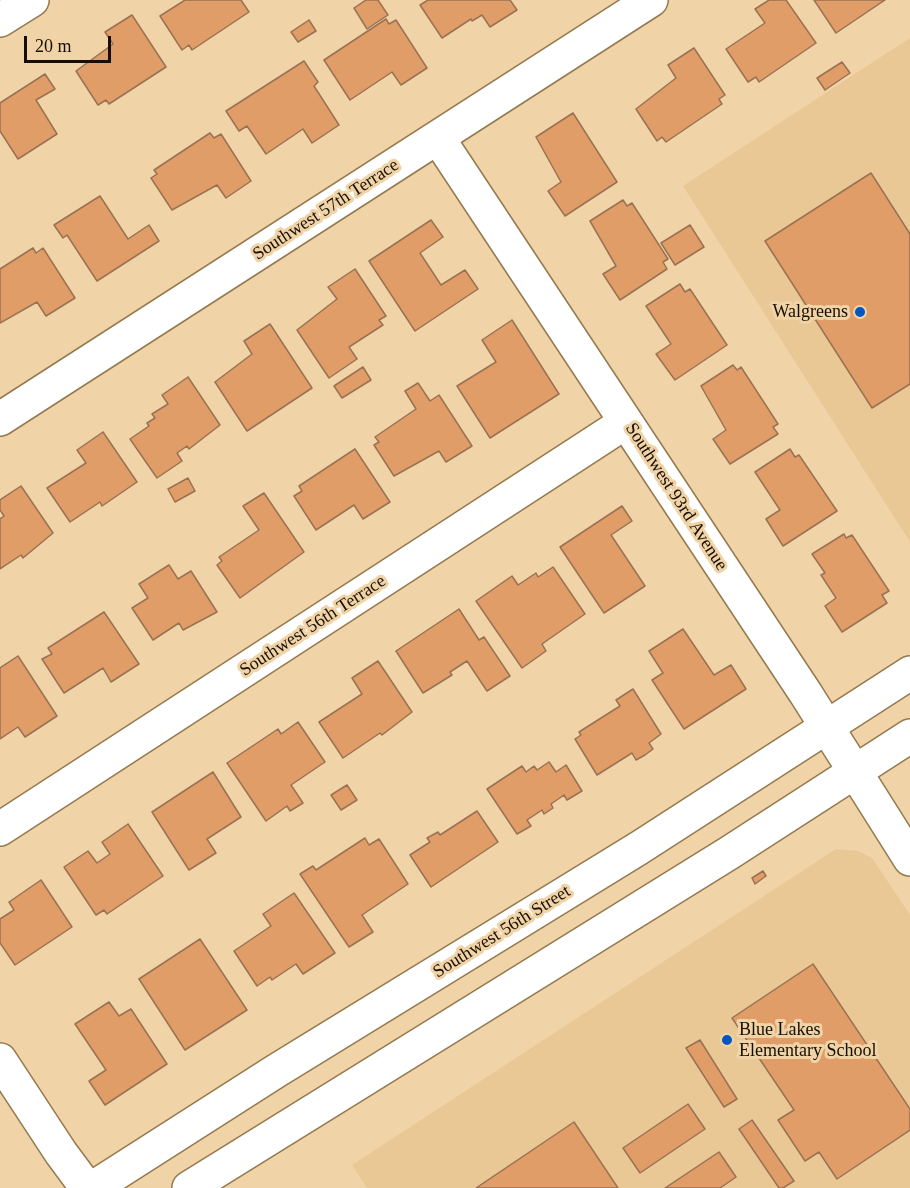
<!DOCTYPE html>
<style>
body{margin:0}
#map{position:relative;width:910px;height:1188px;overflow:hidden;background:#f0d3a6;font-family:"Times New Roman",serif}
canvas{display:block}
.scale{position:absolute;left:24px;top:36px;width:87px;height:27px;box-sizing:border-box;border:3px solid #170e01;border-top:0;padding-left:8px;font-size:18px;line-height:21px;white-space:nowrap;color:#170e01;-webkit-text-stroke:4px #f0d3a6;paint-order:stroke}
</style>
<div id="map">
<canvas width="910" height="1188"></canvas>
<div class="scale">20 m</div>
</div>
<script>
const c = document.querySelector('canvas').getContext('2d');
c.lineJoin = 'round';
function fillPath(path, color) { c.fillStyle = color; c.fill(path, 'evenodd'); }
const shape = rows => new Path2D(rows.map(r => 'M' + r).join(''));
function strokePath(path, color, width, dash) { c.strokeStyle = color; c.lineWidth = width; c.lineCap = dash ? 'butt' : 'round'; c.setLineDash(dash || []); c.stroke(path); }
function drawText(font, color, halo, rows, align = 'center') {
  c.font = font + ' "Times New Roman",serif'; c.lineWidth = 6; c.setLineDash([]); c.textBaseline = 'middle'; c.strokeStyle = halo; c.fillStyle = color; for (const [text, x, y, turn = 0] of rows) {
    c.save(); c.translate(x, y); c.rotate((+turn || 0) * Math.PI / 180); c.textAlign = isNaN(turn) ? turn : align; if (halo) c.strokeText(text, 0, 0); c.fillText(text, 0, 0); c.restore();
  }
}
const built = shape([
 [910,38,910,542,683,186],
 [836,849,858,851,872,858,910,915,910,1188,367,1188,352,1165]
]);
const building = shape([
 [185,0,241,0,249,12,192,50,189,45,182,50,160,16,185,0],
 [366,0,378,0,388,15,367,29,354,8,366,0],
 [428,0,510,0,517,10,490,27,482,15,472,21,471,19,442,38,420,5,428,0],
 [786,0,816,43,759,82,756,77,748,82,726,49,765,23,755,9,769,0,786,0],
 [814,0,885,0,836,33,814,0],
 [132,15,166,67,109,104,106,100,98,105,76,71,113,44,105,32,132,15],
 [386,19,389,24,396,20,427,68,401,85,392,72,350,100,324,60,386,19],
 [309,20,316,31,298,42,291,32,309,20],
 [694,48,725,95,719,99,722,104,666,142,662,137,657,141,636,109,676,78,668,65,694,48],
 [304,61,318,82,314,86,339,125,312,143,303,129,266,154,247,126,239,131,226,111,304,61],
 [842,62,850,73,825,90,817,78,842,62],
 [45,74,55,89,36,100,57,134,18,159,0,131,0,103,45,74],
 [573,113,617,182,565,216,548,191,561,182,536,137,573,113],
 [210,133,214,138,221,134,251,181,226,198,217,185,172,210,151,178,157,174,154,170,210,133],
 [871,173,910,234,910,384,872,408,765,241,871,173],
 [100,196,128,239,149,225,159,241,97,281,67,235,63,238,54,225,100,196],
 [623,200,627,206,632,203,668,259,663,262,667,269,620,300,603,274,616,266,590,221,623,200],
 [431,220,443,237,420,253,441,285,465,270,478,289,415,331,369,261,431,220],
 [690,225,704,247,675,265,661,243,690,225],
 [33,248,36,253,43,248,75,298,46,316,37,302,0,323,0,269,33,248],
 [355,269,386,316,379,320,383,325,349,347,357,359,329,378,297,330,337,299,328,287,355,269],
 [680,284,685,292,690,289,727,345,675,380,656,354,671,344,646,306,680,284],
 [512,320,559,394,490,438,457,386,496,362,482,340,512,320],
 [270,324,312,388,247,431,215,382,252,354,244,341,270,324],
 [733,365,737,370,741,367,778,424,773,427,778,434,730,464,713,439,726,430,701,386,733,365],
 [363,367,371,380,342,398,334,386,363,367],
 [188,377,220,425,189,449,187,446,177,453,182,461,157,478,130,439,149,426,147,423,155,418,152,414,168,404,162,395,188,377],
 [418,383,430,401,439,395,472,446,446,462,439,451,394,476,374,445,379,442,375,437,416,409,405,391,418,383],
 [103,432,137,482,102,506,100,502,70,522,47,488,86,463,77,450,103,432],
 [355,449,390,502,363,519,354,505,316,530,294,496,302,491,299,486,355,449],
 [790,449,795,457,799,455,837,511,783,546,766,519,780,510,755,472,790,449],
 [188,478,195,491,175,502,168,489,188,478],
 [21,486,53,533,23,558,21,555,0,569,0,519,4,516,0,510,0,500,21,486],
 [264,493,304,552,240,598,217,565,222,561,219,557,259,530,243,506,264,493],
 [622,506,632,521,611,535,645,586,604,613,560,547,622,506],
 [844,534,846,538,852,535,889,591,882,595,887,603,842,632,825,606,836,598,821,575,825,573,812,554,844,534],
 [169,565,178,579,191,571,217,612,183,630,179,623,153,640,132,608,148,598,139,584,169,565],
 [553,567,585,614,542,644,546,651,522,668,476,601,512,576,518,585,536,573,538,577,553,567],
 [459,609,479,640,484,637,510,676,487,691,467,661,450,672,452,675,423,693,396,651,459,609],
 [104,612,139,664,111,682,103,668,64,693,42,659,52,654,48,648,104,612],
 [683,629,714,675,731,665,746,689,684,729,652,680,663,673,649,651,683,629],
 [18,656,57,716,25,737,18,727,0,739,0,668,18,656],
 [378,661,412,712,382,735,380,733,343,758,319,722,362,694,352,678,378,661],
 [633,689,661,734,649,743,653,749,645,755,636,760,632,753,597,775,575,739,581,735,579,732,620,706,616,700,633,689],
 [298,722,325,762,291,785,303,803,290,811,287,806,266,821,227,763,278,729,281,734,298,722],
 [549,762,556,772,566,765,582,791,567,800,564,795,551,804,553,808,544,814,542,810,527,820,531,826,517,834,487,789,522,766,526,772,534,766,537,770,549,762],
 [213,772,241,817,207,839,216,853,189,870,152,812,213,772],
 [347,785,357,800,341,810,331,795,347,785],
 [477,811,498,842,431,887,410,855,430,842,427,838,438,832,440,835,477,811],
 [128,824,163,876,107,914,104,910,96,915,64,867,88,851,97,863,110,854,102,842,128,824],
 [365,838,369,845,379,839,408,884,362,915,373,932,349,947,300,874,313,866,316,870,365,838],
 [763,871,766,876,755,884,752,878,763,871],
 [41,880,72,927,15,965,0,943,0,919,14,910,9,902,41,880],
 [294,893,335,953,303,974,296,964,272,980,270,977,257,986,234,951,271,926,263,914,294,893],
 [200,939,247,1010,185,1050,139,979,200,939],
 [813,964,910,1109,910,1130,837,1179,819,1152,805,1161,778,1120,794,1110,732,1018,813,964],
 [109,1002,119,1016,131,1009,167,1064,105,1105,89,1081,106,1070,75,1024,109,1002],
 [700,1040,737,1099,724,1107,686,1048,700,1040],
 [688,1104,705,1129,640,1173,623,1148,688,1104],
 [752,1120,794,1181,783,1188,779,1188,739,1129,752,1120],
 [574,1122,618,1188,476,1188,574,1122],
 [719,1152,736,1177,720,1188,665,1188,719,1152]
]);
const minor = shape([
 [0,20,32,0],
 [438,138,806,694,910,859],
 [0,419,651,0],
 [0,829,626,422]
]);
const tertiary = shape([
 [0,1060,61,1153,87,1188]
]);
const secondary = shape([
 [93,1188,276,1071,639,848,910,673],
 [189,1188,729,853,910,736]
]);
const markers = [
 [860,312,6,"#0356c0"],
 [727,1040,6,"#0356c0"]
];
const streetNames = [
 ["Southwest 57th Terrace",326,210,-33],
 ["Southwest 93rd Avenue",676,497,57],
 ["Southwest 56th Terrace",313,626,-33],
 ["Southwest 56th Street",502,932,-32]
];
const poiNames = [
 ["Walgreens",848,312],
 ["Blue Lakes",739,1030,"left"],
 ["Elementary School",739,1051,"left"]
];
fillPath(built, '#e9c895');
fillPath(building, '#e09d68');
strokePath(building, '#9a7253', 1.5);
strokePath(minor, '#93794f', 36);
strokePath(tertiary, '#93794f', 36);
strokePath(secondary, '#93794f', 36);
strokePath(minor, '#fff', 33);
strokePath(tertiary, '#fff', 33);
strokePath(secondary, '#fff', 33);
for (const [x, y, r, color] of markers) { const dot = new Path2D(); dot.arc(x, y, r, 0, 2 * Math.PI); c.fillStyle = color; c.fill(dot); strokePath(dot, '#f0d3a6', 2); }
drawText('18px', '#170e01', '#f0d3a6', streetNames);
drawText('18px', '#170e01', '#f0d3a6', poiNames, 'right');
</script>
